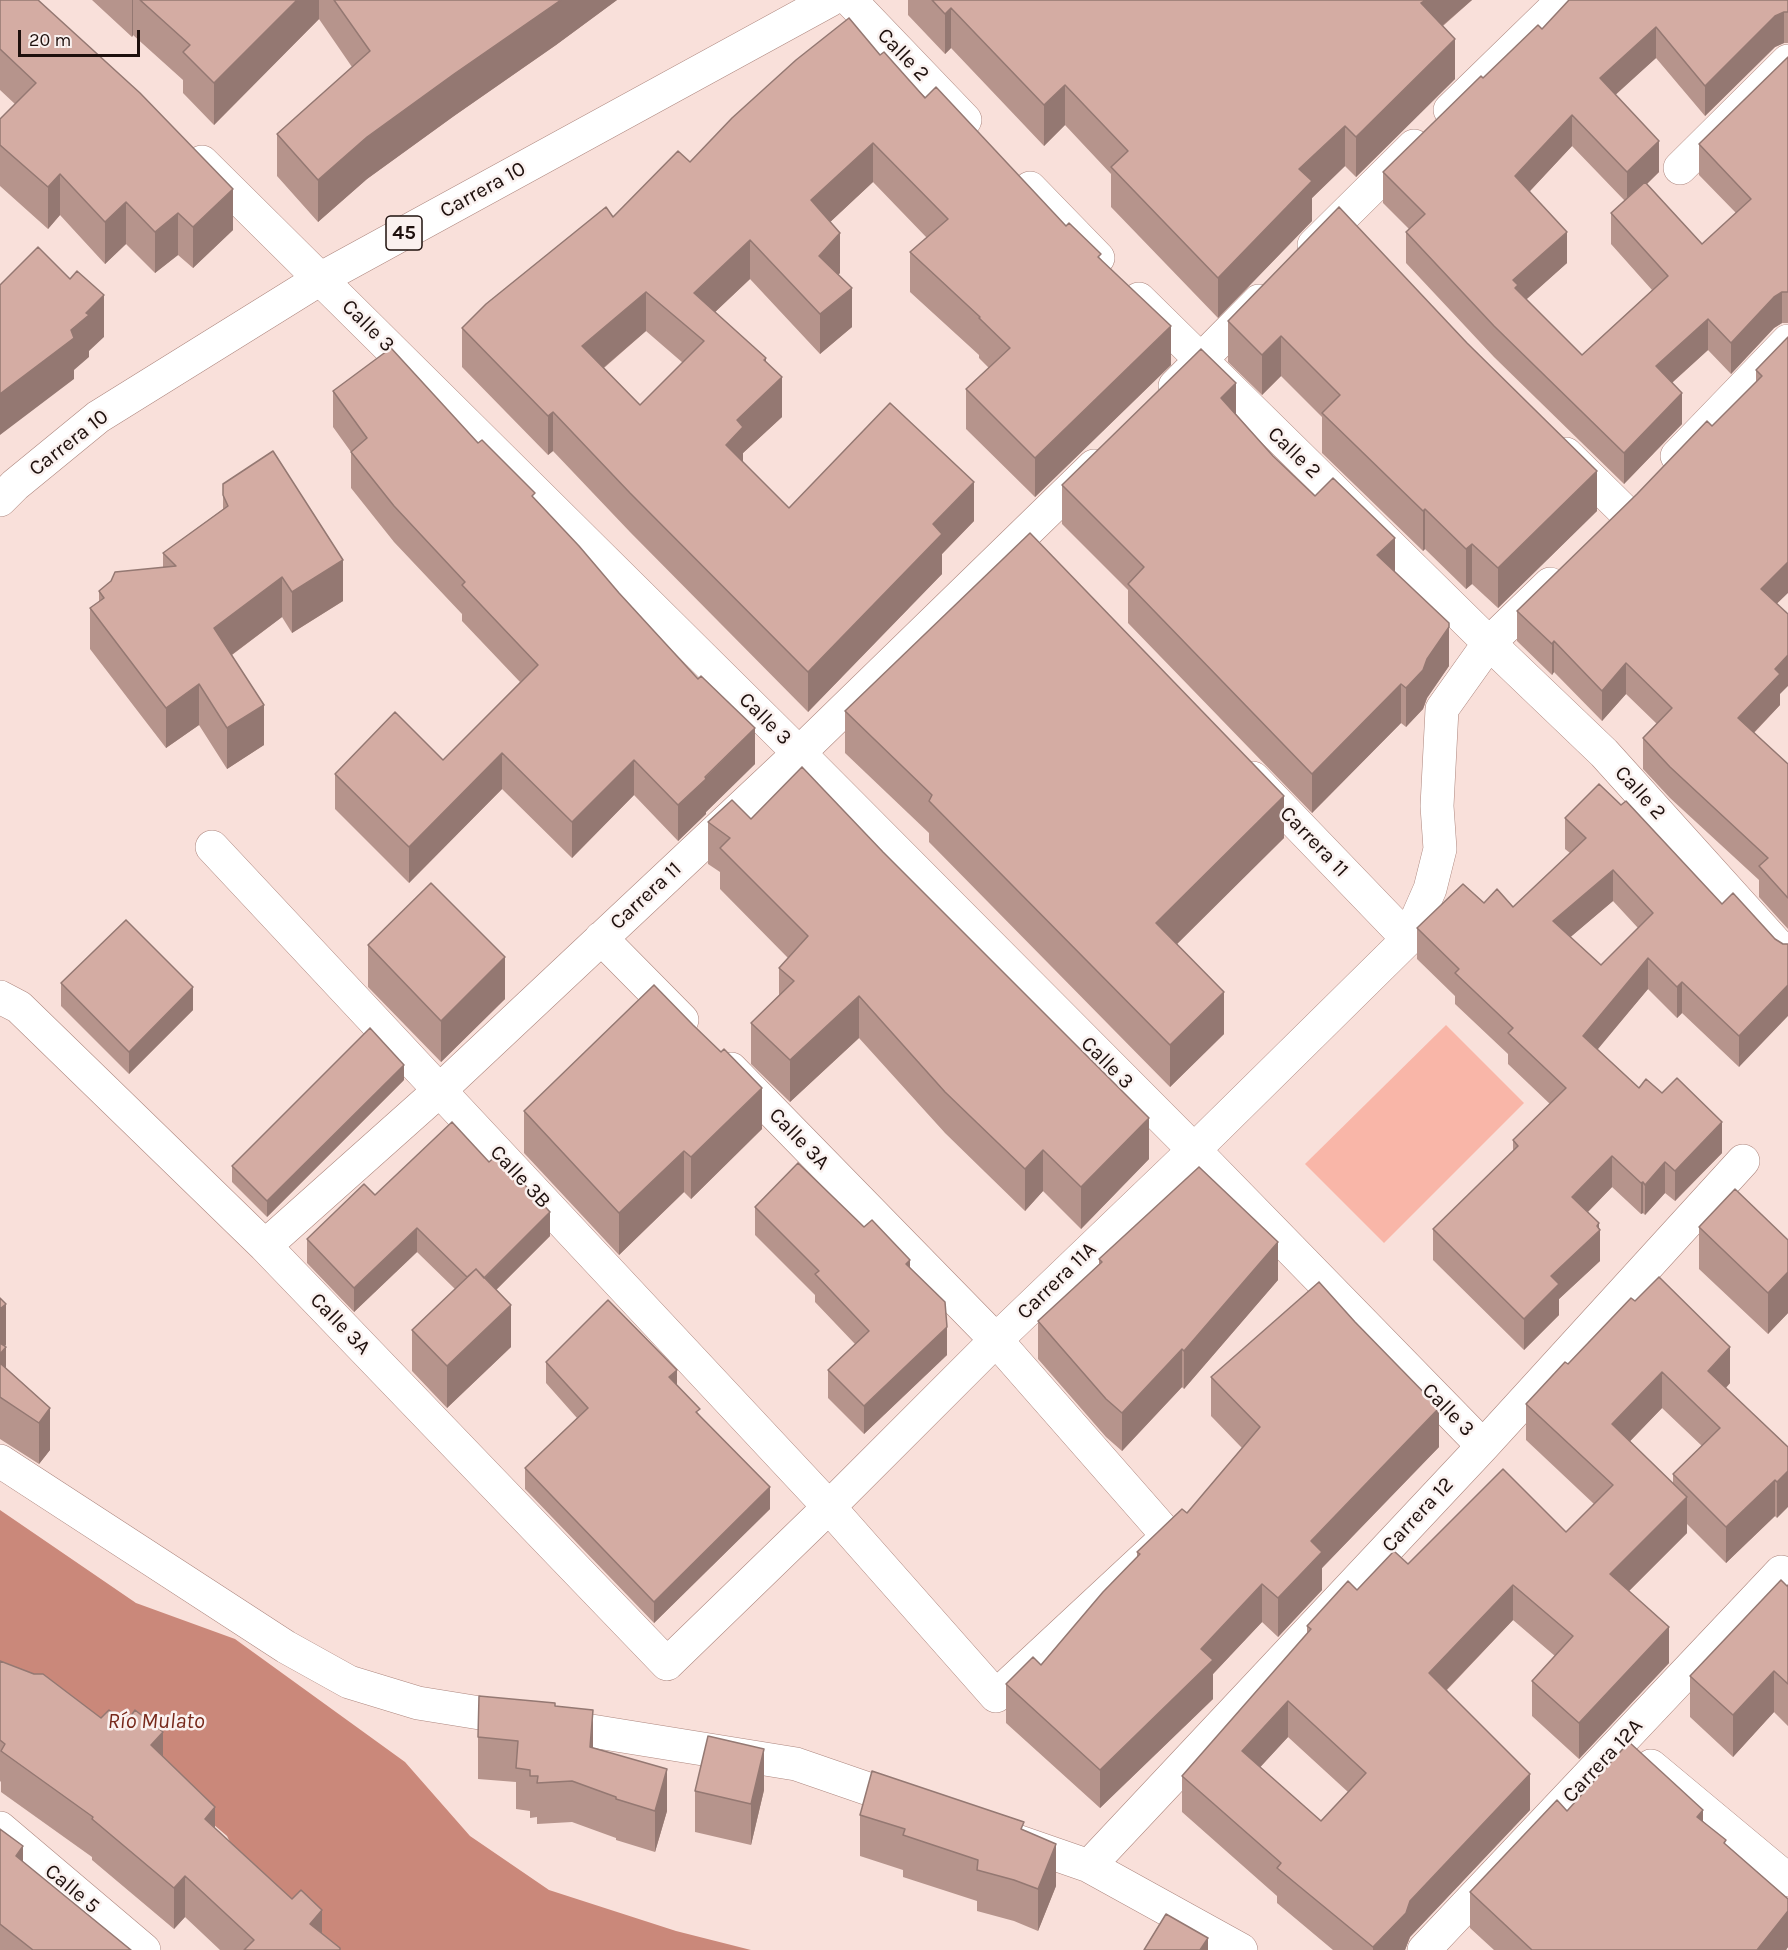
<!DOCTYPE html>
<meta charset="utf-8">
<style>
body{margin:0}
#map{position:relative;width:1788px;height:1950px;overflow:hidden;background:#f9e0da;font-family:Karla,sans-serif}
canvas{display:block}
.scale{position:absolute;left:18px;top:30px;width:122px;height:27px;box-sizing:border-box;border:3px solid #1e100d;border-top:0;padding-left:8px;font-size:18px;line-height:21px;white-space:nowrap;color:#1e100d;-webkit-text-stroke:4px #faf1ef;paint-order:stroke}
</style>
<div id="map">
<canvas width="1788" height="1950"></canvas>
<div class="scale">20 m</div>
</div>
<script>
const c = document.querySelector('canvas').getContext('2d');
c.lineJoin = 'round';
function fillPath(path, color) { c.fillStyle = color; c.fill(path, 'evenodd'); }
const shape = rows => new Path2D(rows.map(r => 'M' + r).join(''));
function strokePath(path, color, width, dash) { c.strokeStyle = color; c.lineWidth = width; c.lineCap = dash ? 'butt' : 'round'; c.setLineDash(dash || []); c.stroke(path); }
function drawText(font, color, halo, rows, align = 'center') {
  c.font = font + ' Karla,sans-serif'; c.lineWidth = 5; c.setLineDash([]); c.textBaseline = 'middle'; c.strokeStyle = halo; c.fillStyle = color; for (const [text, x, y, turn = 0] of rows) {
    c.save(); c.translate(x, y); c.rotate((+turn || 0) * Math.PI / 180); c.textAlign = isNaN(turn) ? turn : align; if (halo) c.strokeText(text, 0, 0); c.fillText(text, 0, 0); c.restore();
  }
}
const green = shape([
 [1446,1025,1524,1103,1384,1243,1305,1164]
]);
const water = shape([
 [0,1510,136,1603,235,1639,405,1762,470,1836,549,1890,676,1931,751,1950,330,1950,253,1889,227,1836,206,1818,0,1734]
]);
const street = shape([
 [850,0,965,120],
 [1450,110,1563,0],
 [202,162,799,753,1194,1150,1483,1446],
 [1680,168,1788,61],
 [1030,188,1098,258],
 [1314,245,1414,146],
 [1139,299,1489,643,1604,753,1788,957],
 [1175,386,1259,301],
 [1566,454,1624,511],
 [1677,456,1788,341],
 [1253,778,1408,939],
 [212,847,829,1507,996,1696,1168,1536,996,1340,731,1069],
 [601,938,682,1020],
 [0,997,19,1007,265,1246,667,1664,829,1507,996,1340,1194,1150,1408,939,1430,889,1440,849,1437,806,1442,709,1489,643,1550,584],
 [265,1246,440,1090,799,753,1094,466],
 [0,1461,286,1647,349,1682,418,1703,796,1764,909,1803],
 [1651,1766,1788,1880],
 [0,1828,144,1950],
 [1014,1840,1089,1866,1241,1950],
 [1089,1866,1483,1446,1743,1161],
 [1424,1950,1781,1572]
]);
const primary = shape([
 [0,500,15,485,98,417,320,279,830,0]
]);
const wall = shape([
 [0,0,233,230,193,268,178,255,155,273,126,244,105,264,60,215,48,229,0,186,0,119,15,104,0,90],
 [92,0,617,0,556,45,454,116,367,179,318,222,277,176,277,134,352,67,319,19,214,125,183,93,183,80,133,35,132,37],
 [908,0,1472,0,1443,26,1455,79,1356,177,1345,166,1312,198,1312,221,1218,318,1111,207,1111,174,1065,125,1044,146,951,48,945,54,908,15],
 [1788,0,1788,43,1784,43,1775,47,1705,116,1656,58,1615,94,1659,172,1647,184,1702,244,1736,213,1699,175,1699,144,1788,57,1788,323,1782,323,1774,328,1731,374,1708,350,1672,383,1682,424,1624,484,1494,357,1406,263,1406,232,1409,229,1383,203,1383,172,1483,78,1542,29],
 [1572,146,1625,201,1611,213,1611,244,1652,290,1582,355,1526,299,1567,263,1530,191],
 [880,55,1101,259,1171,365,1035,497,966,429,966,389,989,368,979,358,979,355,910,292,910,252,927,238,873,182,830,222,840,273,838,274,852,327,820,354,750,279,715,312,766,362,782,417,743,453,743,462,789,508,974,521,942,554,942,574,808,712,630,532,553,451,548,455,462,367,462,328,613,217,690,162],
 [646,331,683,363,640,405,604,368],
 [1339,207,1597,511,1498,608,1472,584,1466,589,1425,549,1423,551,1322,453,1322,417,1281,376,1262,395,1228,362,1228,321],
 [1788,337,1777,604,1780,705,1754,733,1788,764,1788,929,1759,897,1759,880,1670,798,1643,769,1643,738,1657,724,1626,694,1602,721,1554,672,1552,675,1517,641,1517,611,1712,426,1756,382,1756,370],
 [333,391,478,443,535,499,755,764,706,812,706,814,678,841,634,795,572,858,502,789,409,883,335,809,335,774,443,760,520,682,462,621,462,614,394,542,351,488,351,452,333,427],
 [1236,414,1273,456,1395,572,1449,666,1427,698,1423,709,1406,727,1401,723,1312,813,1128,623,1128,590,1062,524,1062,485],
 [223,484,343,601,292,633,282,617,232,655,264,745,227,769,199,725,166,748,90,649,90,608,99,602,99,591,111,581,163,567,163,553,223,509],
 [845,711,1284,838,1176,944,1224,1034,1170,1087,929,842,929,833,845,753],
 [1565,818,1722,904,1783,944,1739,1067,1682,1013,1677,1018,1648,989,1597,1049,1639,1088,1722,1153,1675,1201,1665,1193,1645,1215,1643,1213,1641,1214,1612,1187,1588,1212,1599,1229,1600,1261,1559,1299,1559,1315,1524,1350,1433,1260,1433,1229,1513,1151,1513,1140,1550,1104,1508,1064,1508,1054,1455,1004,1455,996,1417,959,1417,928,1484,903,1513,907,1570,853,1565,849],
 [1613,901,1638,928,1601,965,1570,937],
 [751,819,1149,1159,1081,1229,1043,1191,1025,1211,945,1133,859,1038,790,1102,751,1064,751,1023,779,995,779,968,788,958,720,889,720,872,708,864,708,822],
 [368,945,505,999,441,1062,368,987],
 [61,983,193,1010,129,1074,61,1006],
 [404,1080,267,1217,232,1182,232,1166],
 [524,1111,762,1129,691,1199,684,1192,619,1255,524,1153],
 [375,1195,550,1236,496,1290,511,1347,447,1408,412,1371,412,1330,455,1289,417,1252,354,1312,307,1263,307,1239],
 [755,1207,864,1227,947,1355,864,1434,828,1398,828,1370,855,1344,815,1302,815,1295,755,1235],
 [1699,1227,1788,1240,1788,1313,1768,1334,1699,1269],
 [1099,1259,1278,1280,1184,1389,1182,1387,1122,1451,1106,1437,1038,1359,1038,1321,1099,1265],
 [0,1298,6,1345,5,1346,6,1368,50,1408,50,1450,39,1464,0,1439],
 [1631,1298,1730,1383,1726,1388,1788,1447,1777,1518,1775,1516,1726,1563,1687,1524,1687,1533,1629,1591,1669,1663,1579,1759,1532,1716,1532,1681,1555,1656,1513,1620,1447,1690,1530,1810,1410,1937,1405,1950,1333,1950,1277,1903,1277,1896,1182,1812,1182,1776,1307,1635,1307,1626,1357,1590,1408,1564,1566,1532,1594,1504,1526,1440,1526,1404,1568,1364],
 [1662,1408,1702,1446,1673,1474,1673,1483,1630,1441],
 [1288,1737,1348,1792,1321,1821,1260,1767],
 [546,1362,677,1385,770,1509,654,1623,525,1489,525,1468,577,1418,546,1383],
 [1211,1377,1439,1447,1322,1568,1322,1590,1278,1637,1262,1622,1213,1674,1213,1699,1100,1808,1006,1723,1006,1684,1041,1665,1137,1557,1137,1552,1187,1513,1242,1448,1211,1416],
 [1788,1585,1788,1726,1774,1712,1733,1757,1690,1717,1690,1676],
 [0,1661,101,1718,163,1756,215,1828,340,1950,220,1950,185,1917,174,1929,92,1860,92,1857,1,1792,1,1782,0,1781],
 [555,1706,593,1748,667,1811,655,1852,616,1840,616,1838,572,1822,537,1824,537,1817,530,1818,530,1811,516,1809,516,1782,478,1779,478,1737],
 [764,1790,751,1845,695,1832,695,1791],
 [1567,1811,1703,1821,1726,1845,1788,1899,1788,1947,1786,1950,1494,1950,1470,1928,1470,1892],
 [860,1815,1024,1830,1056,1886,1038,1931,1014,1921,977,1911,977,1901,903,1877,903,1870,860,1856],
 [0,1829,23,1862,131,1950,0,1950]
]);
const shadedWall = shape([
 [132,0,133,0,133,35,132,37],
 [297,0,319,0,319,19,214,125,214,83],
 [561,0,617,0,556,45,454,116,367,179,318,222,318,180,367,137,454,74],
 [1426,0,1472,0,1421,44,1421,3],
 [951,8,951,48,945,54,945,14],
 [1784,12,1784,43,1775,47,1705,116,1705,86,1775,16],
 [1656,27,1656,58,1600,109,1600,78],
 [1455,39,1455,79,1356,177,1356,137],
 [1065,85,1065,125,1044,146,1044,105],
 [1572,115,1572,146,1515,207,1515,176],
 [1345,126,1345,166,1312,198,1312,221,1218,318,1218,278,1299,169],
 [1659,141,1659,172,1627,203,1627,172],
 [873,143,873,182,811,240,811,200],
 [60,174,60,215,48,229,48,187],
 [233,189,233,230,193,268,193,227],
 [126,202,126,244,105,264,105,222],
 [178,213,178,255,155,273,155,232],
 [1567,232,1567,263,1518,307,1513,280],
 [840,233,840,273,819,295,819,256],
 [750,240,750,279,694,332,694,293],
 [852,288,852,327,820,354,820,314],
 [646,292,646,331,582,386,582,346],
 [1782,292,1782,323,1774,328,1731,374,1731,343,1774,297],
 [104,295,104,337,89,351,89,357,74,370,74,379,0,435,0,394,71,330,86,313],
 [1708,319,1708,350,1656,397,1656,366],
 [1171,326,1171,365,1035,497,1035,458],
 [1281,336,1281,376,1262,395,1262,355],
 [766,358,766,392,782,377,782,417,743,453,743,466,726,445,764,360],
 [1236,383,1236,422,1221,398],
 [1682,393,1682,424,1624,484,1624,453],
 [553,412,553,451,548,455,548,416],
 [1597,471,1597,511,1498,608,1498,568],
 [974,482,974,521,942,554,942,574,808,712,808,672,933,524],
 [1425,509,1425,549,1423,551,1423,511],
 [1395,538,1395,577,1377,555],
 [1472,544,1472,584,1466,589,1466,549],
 [343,560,343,601,292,633,292,592],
 [1788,562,1788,593,1761,619,1761,589],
 [282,577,282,617,214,668,214,628],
 [1449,623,1449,666,1427,698,1423,709,1406,727,1406,688,1427,659],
 [1554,641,1554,672,1552,675,1552,644],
 [1788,655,1788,686,1780,694,1780,705,1738,749,1738,718,1775,669],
 [1626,663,1626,694,1602,721,1602,691],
 [199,684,199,725,166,748,166,708],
 [1401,684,1401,723,1312,813,1312,774],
 [264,705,264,745,227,769,227,728],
 [755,728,755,764,706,812,706,814,678,841,678,805],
 [502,753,502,789,409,883,409,847],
 [634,760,634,795,572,858,572,822],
 [1284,796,1284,838,1156,965,1156,923],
 [1613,870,1613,901,1553,952,1553,921],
 [505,957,505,999,441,1062,441,1021],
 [1648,958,1648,989,1583,1067,1583,1036],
 [1682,982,1682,1013,1677,1018,1677,987],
 [1788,985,1788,1016,1739,1067,1739,1036],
 [193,987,193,1010,129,1074,129,1052],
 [1224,992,1224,1034,1170,1087,1170,1045],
 [859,996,859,1038,790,1102,790,1060],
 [404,1065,404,1080,267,1217,267,1201],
 [762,1088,762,1129,691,1199,691,1157],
 [1149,1118,1149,1159,1081,1229,1081,1187],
 [1722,1122,1722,1153,1675,1201,1675,1171],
 [1043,1150,1043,1191,1025,1211,1025,1169],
 [684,1151,684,1192,619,1255,619,1213],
 [1612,1156,1612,1187,1572,1228,1572,1197],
 [1665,1162,1665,1193,1645,1215,1645,1185],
 [1643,1182,1643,1213,1641,1214,1641,1183],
 [550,1212,550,1236,476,1310,476,1287],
 [1599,1223,1599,1231,1600,1230,1600,1261,1559,1299,1559,1315,1524,1350,1524,1319,1551,1276],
 [417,1228,417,1252,354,1312,354,1288],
 [1278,1242,1278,1280,1184,1389,1184,1351],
 [910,1260,910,1287,906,1264],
 [1788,1272,1788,1313,1768,1334,1768,1293],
 [6,1304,6,1345,0,1350,0,1309],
 [511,1305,511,1347,447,1408,447,1366],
 [947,1327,947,1355,864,1434,864,1406],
 [6,1347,6,1389,0,1396,0,1354],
 [1730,1347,1730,1383,1708,1407,1708,1371],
 [1182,1349,1182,1387,1122,1451,1122,1413],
 [677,1370,677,1391,669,1377],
 [1662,1372,1662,1408,1612,1460,1612,1424],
 [50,1408,50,1450,39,1464,39,1423],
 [1439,1408,1439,1447,1322,1568,1322,1590,1278,1637,1278,1598,1311,1541],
 [1788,1471,1788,1507,1777,1518,1777,1482],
 [1775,1480,1775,1516,1726,1563,1726,1527],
 [770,1487,770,1509,654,1623,654,1602],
 [1687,1497,1687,1533,1610,1610,1610,1574],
 [1262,1584,1262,1622,1213,1674,1213,1699,1100,1808,1100,1770,1201,1649],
 [1513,1585,1513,1620,1429,1708,1429,1673],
 [1669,1627,1669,1663,1579,1759,1579,1723],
 [1774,1671,1774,1712,1733,1757,1733,1715],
 [1288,1701,1288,1737,1242,1787,1242,1751],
 [593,1710,593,1751,590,1788,590,1747],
 [163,1732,163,1774,151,1745],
 [764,1749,764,1790,751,1845,751,1804],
 [667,1769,667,1811,655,1852,655,1811],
 [1530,1774,1530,1810,1410,1937,1405,1950,1373,1950,1373,1947,1410,1901],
 [215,1807,215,1849,205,1819],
 [1703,1810,1703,1847,1697,1817],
 [1056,1844,1056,1886,1038,1931,1038,1889],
 [23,1846,23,1887,16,1856],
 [185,1876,185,1917,174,1929,174,1888],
 [322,1910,322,1950,310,1924],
 [1788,1911,1788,1947,1786,1950,1757,1950],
 [1208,1938,1208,1950,1200,1950]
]);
const building = shape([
 [0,0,38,0,140,93,233,189,193,227,178,213,155,232,126,202,105,222,60,174,48,187,0,145,0,119,36,83,0,49,0,0],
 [140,0,297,0,214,83,183,52,190,45,140,0],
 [334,0,561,0,454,74,367,137,318,180,277,134,370,51,334,0],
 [932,0,1426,0,1421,3,1455,39,1356,137,1345,126,1299,169,1312,181,1218,278,1111,167,1128,151,1065,85,1044,105,951,8,945,14,932,0],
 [1569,0,1788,0,1788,12,1784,12,1775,16,1705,86,1656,27,1600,78,1659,141,1627,172,1572,115,1515,176,1567,232,1513,280,1518,285,1515,288,1582,355,1668,276,1611,213,1645,182,1702,244,1751,199,1699,144,1788,57,1788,292,1782,292,1774,297,1731,343,1708,319,1656,366,1682,393,1624,453,1494,326,1406,232,1425,214,1383,172,1481,76,1483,78,1538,25,1542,29,1569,0],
 [849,18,880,55,884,52,925,98,936,87,1066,226,1069,223,1101,254,1098,257,1171,326,1035,458,966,389,1010,348,979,318,980,317,910,252,948,219,873,143,811,200,840,233,819,256,852,288,820,314,750,240,694,293,766,358,764,360,782,377,737,420,743,427,726,445,789,508,890,403,974,482,933,524,942,534,808,672,630,493,553,412,548,416,462,328,486,304,606,207,613,217,678,151,690,162,732,118,796,60,849,18],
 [646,292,704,341,640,405,582,346,646,292],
 [1339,207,1467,343,1597,471,1498,568,1472,544,1466,549,1425,509,1423,511,1322,413,1340,395,1281,336,1262,355,1228,321,1339,207],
 [38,247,70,279,77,271,104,295,86,313,89,315,71,330,74,338,0,394,0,285,38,247],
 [1788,337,1788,562,1761,589,1788,614,1788,655,1775,669,1780,674,1738,718,1788,764,1788,898,1759,866,1768,858,1670,767,1643,738,1672,708,1626,663,1602,691,1554,641,1552,644,1517,611,1637,494,1707,421,1712,426,1762,376,1756,370,1788,337],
 [391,348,478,443,482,440,535,493,532,496,579,546,619,593,698,679,701,676,755,728,705,777,706,779,678,805,634,760,572,822,502,753,409,847,335,774,395,712,443,760,538,665,462,585,465,582,394,506,351,452,367,438,333,391,391,348],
 [1201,349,1236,383,1221,398,1273,456,1315,496,1333,478,1395,538,1377,555,1449,623,1449,627,1427,659,1423,670,1406,688,1401,684,1312,774,1128,584,1144,567,1062,485,1201,349],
 [273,451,343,560,292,592,282,577,214,628,264,705,227,728,199,684,166,708,90,608,104,598,99,591,111,581,115,572,176,566,163,553,228,506,223,495,223,484,273,451],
 [1030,533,1284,796,1156,923,1224,992,1170,1045,929,801,932,795,845,711,1030,533],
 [802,767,883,852,1149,1118,1081,1187,1043,1150,1025,1169,945,1092,859,996,790,1060,751,1023,794,981,779,968,808,936,720,848,730,838,708,822,732,800,751,819,802,767],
 [1599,784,1621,805,1626,801,1722,904,1733,893,1775,939,1783,944,1788,944,1788,985,1739,1036,1682,982,1677,987,1648,958,1583,1036,1639,1088,1646,1079,1662,1093,1677,1078,1722,1122,1675,1171,1665,1162,1645,1185,1643,1182,1641,1183,1612,1156,1572,1197,1599,1223,1597,1226,1600,1230,1551,1276,1559,1284,1524,1319,1433,1229,1518,1146,1513,1140,1566,1088,1508,1033,1513,1028,1455,973,1459,969,1417,928,1463,884,1484,903,1497,889,1513,907,1586,838,1565,818,1599,784],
 [1613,870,1653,913,1601,965,1553,921,1613,870],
 [431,883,505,957,441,1021,368,945,431,883],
 [126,920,193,987,129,1052,61,983,126,920],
 [654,985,693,1025,721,1052,724,1049,762,1088,691,1157,684,1151,619,1213,524,1111,654,985],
 [370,1028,404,1065,267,1201,232,1166,370,1028],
 [452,1122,489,1162,497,1155,550,1212,484,1278,476,1269,467,1277,417,1228,354,1288,307,1239,364,1184,375,1195,452,1122],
 [798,1163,864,1227,872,1220,910,1260,906,1264,945,1302,947,1327,864,1406,828,1370,869,1331,815,1274,819,1271,755,1207,798,1163],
 [1199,1167,1278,1242,1184,1351,1182,1349,1122,1413,1106,1399,1038,1321,1102,1262,1099,1259,1199,1167],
 [1735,1189,1788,1240,1788,1272,1768,1293,1699,1227,1735,1189],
 [476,1269,511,1305,447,1366,412,1330,476,1269],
 [1659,1277,1730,1347,1708,1371,1788,1447,1788,1471,1777,1482,1775,1480,1726,1527,1673,1474,1720,1428,1662,1372,1612,1424,1687,1497,1610,1574,1669,1627,1579,1723,1532,1681,1573,1636,1513,1585,1429,1673,1530,1774,1410,1901,1406,1913,1373,1947,1277,1868,1281,1863,1182,1776,1311,1629,1307,1626,1348,1581,1357,1590,1394,1551,1408,1564,1503,1469,1566,1532,1613,1485,1526,1404,1565,1362,1568,1364,1631,1298,1635,1301,1659,1277],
 [1288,1701,1366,1773,1321,1821,1242,1751,1288,1701],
 [1319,1282,1355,1322,1439,1408,1311,1541,1322,1552,1278,1598,1262,1584,1201,1649,1213,1660,1100,1770,1006,1684,1033,1657,1041,1665,1103,1592,1140,1554,1137,1552,1182,1509,1187,1513,1260,1427,1211,1377,1319,1282],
 [0,1298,6,1304,0,1309,0,1298],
 [608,1300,677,1370,669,1377,700,1409,696,1412,770,1487,654,1602,525,1468,588,1408,546,1362,608,1300],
 [0,1343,6,1347,0,1354,0,1343],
 [0,1363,50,1408,39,1423,0,1397,0,1363],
 [1781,1580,1787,1586,1788,1585,1788,1684,1774,1671,1733,1715,1690,1676,1781,1580],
 [0,1661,34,1674,43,1674,101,1718,109,1710,126,1723,135,1710,163,1732,151,1745,215,1807,205,1819,292,1899,301,1890,322,1910,310,1924,340,1948,340,1950,244,1950,254,1940,185,1876,174,1888,92,1819,93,1817,1,1751,5,1744,0,1740,0,1661],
 [479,1696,555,1703,555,1706,593,1710,590,1747,667,1769,655,1811,616,1799,616,1797,572,1781,537,1783,538,1776,530,1776,530,1770,516,1768,518,1741,478,1737,479,1696],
 [708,1736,764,1749,751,1804,695,1791,708,1736],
 [1629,1742,1703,1810,1697,1817,1726,1840,1724,1843,1788,1899,1788,1911,1757,1950,1532,1950,1470,1892,1557,1800,1567,1811,1629,1742],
 [872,1771,1024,1822,1021,1829,1056,1844,1038,1889,1014,1880,977,1870,978,1860,903,1835,905,1829,860,1815,872,1771],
 [0,1829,23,1846,16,1856,131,1950,33,1950,0,1924,0,1829],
 [1166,1914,1208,1938,1200,1950,1144,1950,1166,1914]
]);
const shields = [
 [404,233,36]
];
const shieldNames = [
 ["45",404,233]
];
const streetNames = [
 ["Calle 2",903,55,46],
 ["Carrera 10",483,190,-29],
 ["Calle 3",368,326,45],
 ["Carrera 10",69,443,-38],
 ["Calle 2",1294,453,44],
 ["Calle 3",765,719,45],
 ["Calle 2",1640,793,48],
 ["Carrera 11",1314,842,46],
 ["Carrera 11",646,896,-43],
 ["Calle 3",1107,1063,45],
 ["Calle 3A",799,1139,46],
 ["Calle 3B",520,1177,47],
 ["Carrera 11A",1057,1281,-44],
 ["Calle 3A",340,1324,46],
 ["Calle 3",1448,1410,46],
 ["Carrera 12",1418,1515,-47],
 ["Carrera 12A",1603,1761,-47],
 ["Calle 5",72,1889,40]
];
const waterNames = [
 ["Río Mulato",156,1722]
];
fillPath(green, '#f9b6a8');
fillPath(water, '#ca887a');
strokePath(street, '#ad867e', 34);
strokePath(primary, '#ad867e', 34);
strokePath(street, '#fff', 33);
strokePath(primary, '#fff', 33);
fillPath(wall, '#b6948c');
fillPath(shadedWall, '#947872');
fillPath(building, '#d4aca3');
strokePath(building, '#947872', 1.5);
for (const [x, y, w] of shields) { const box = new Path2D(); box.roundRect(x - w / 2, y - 17, w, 34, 4.5); c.fillStyle = '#faf1ef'; c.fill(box); strokePath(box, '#1e100d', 1.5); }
drawText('bold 20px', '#1e100d', null, shieldNames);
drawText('21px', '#1e100d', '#faf1ef', streetNames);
drawText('italic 22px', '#77281a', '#faf1ef', waterNames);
</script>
